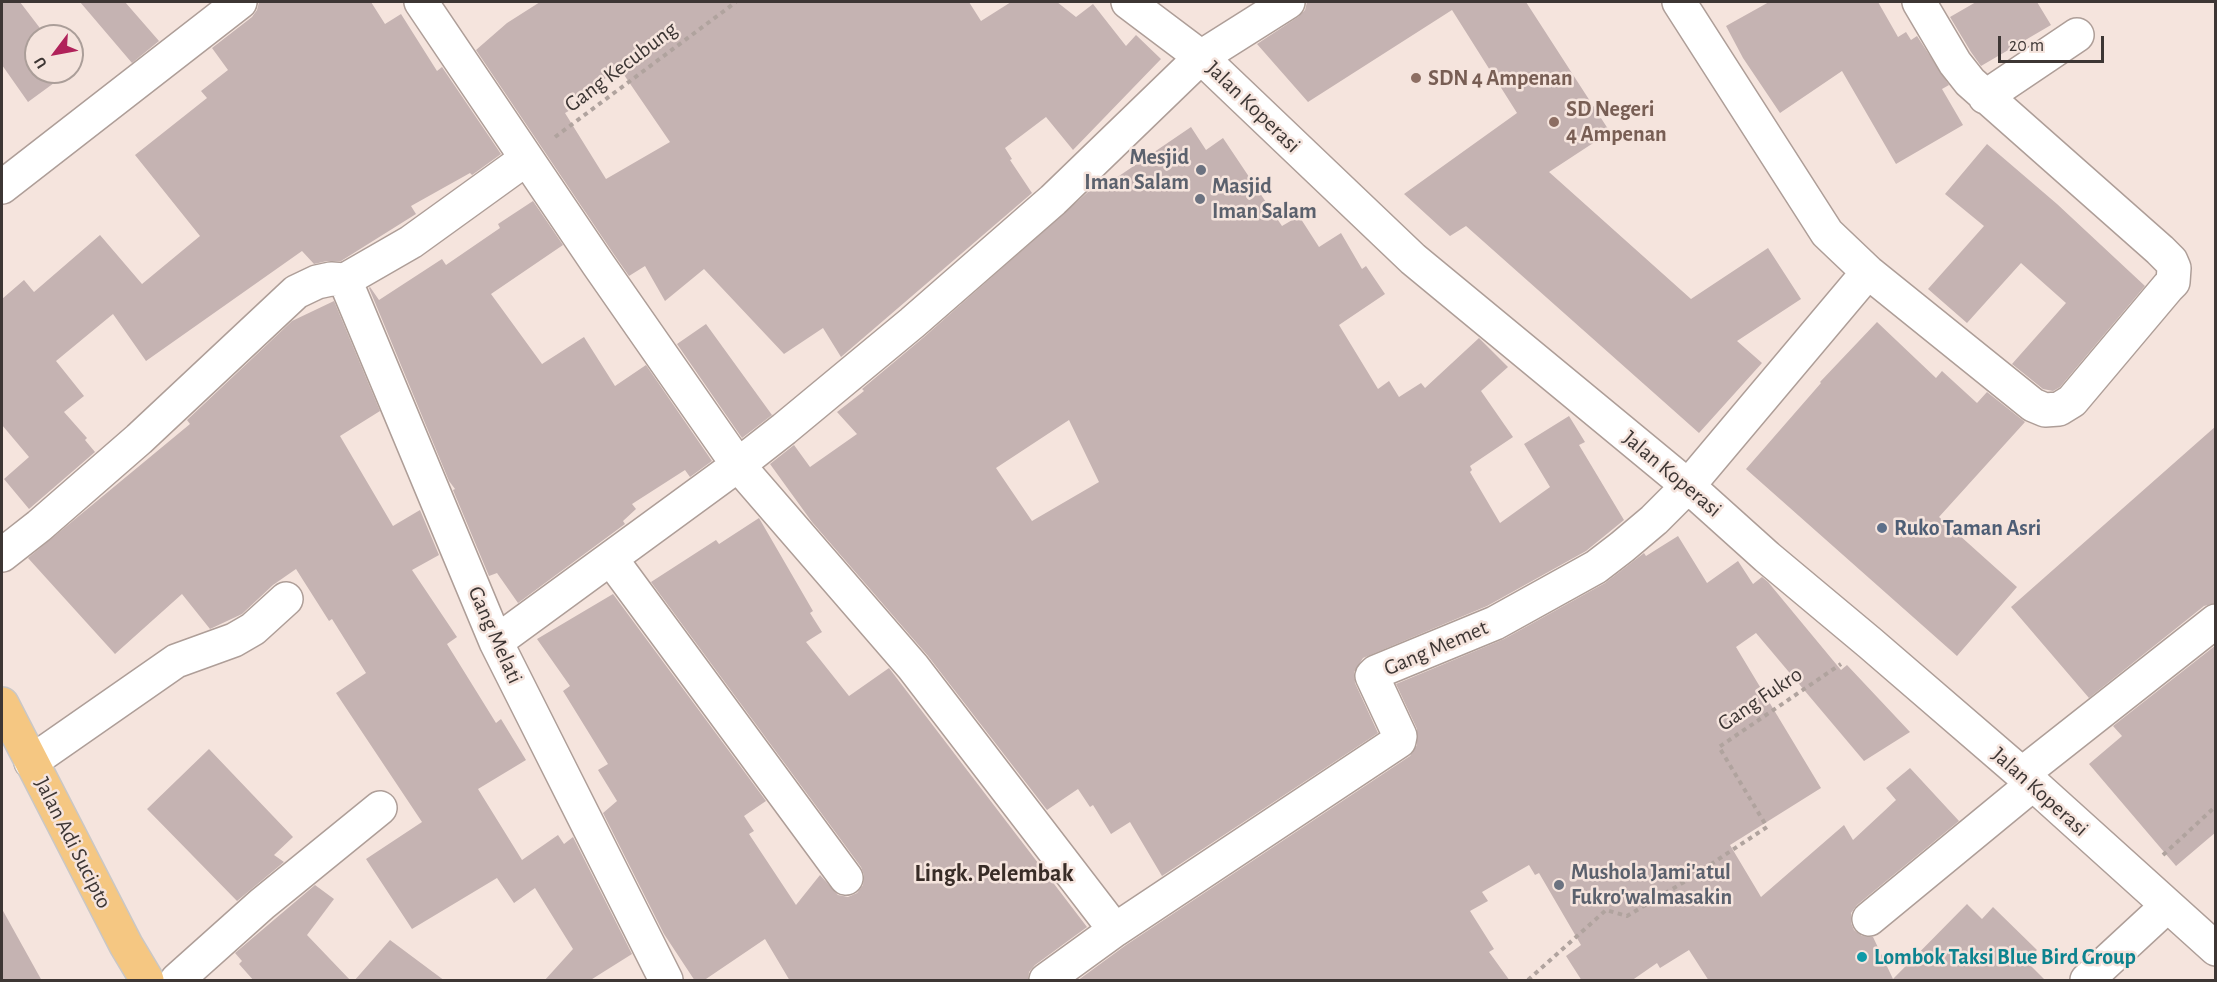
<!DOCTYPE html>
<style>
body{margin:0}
#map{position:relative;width:2217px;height:982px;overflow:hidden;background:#f5e4dd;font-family:"Alegreya Sans",sans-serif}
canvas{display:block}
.frame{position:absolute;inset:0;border:3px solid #3d3634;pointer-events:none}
.north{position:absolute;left:24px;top:24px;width:60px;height:60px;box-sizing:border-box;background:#f5e4dd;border:2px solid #ab9e99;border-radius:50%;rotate:238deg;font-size:16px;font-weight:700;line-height:24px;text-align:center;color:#3d3634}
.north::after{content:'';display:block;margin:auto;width:21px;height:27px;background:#b0225a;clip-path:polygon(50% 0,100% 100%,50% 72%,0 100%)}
.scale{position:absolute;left:1998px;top:36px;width:106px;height:27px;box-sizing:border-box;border:3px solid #3d3634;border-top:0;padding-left:8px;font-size:18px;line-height:21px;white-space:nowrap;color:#3d3634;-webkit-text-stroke:4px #f5e4dd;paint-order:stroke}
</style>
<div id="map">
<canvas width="2217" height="982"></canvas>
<div class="frame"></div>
<div class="north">U</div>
<div class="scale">20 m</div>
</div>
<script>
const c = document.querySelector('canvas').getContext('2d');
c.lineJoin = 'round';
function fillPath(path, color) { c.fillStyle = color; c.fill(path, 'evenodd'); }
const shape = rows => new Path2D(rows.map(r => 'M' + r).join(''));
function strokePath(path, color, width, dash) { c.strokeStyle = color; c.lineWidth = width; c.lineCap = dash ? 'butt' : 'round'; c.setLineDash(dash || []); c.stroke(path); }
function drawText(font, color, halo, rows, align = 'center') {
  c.font = font + ' "Alegreya Sans",sans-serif'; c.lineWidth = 5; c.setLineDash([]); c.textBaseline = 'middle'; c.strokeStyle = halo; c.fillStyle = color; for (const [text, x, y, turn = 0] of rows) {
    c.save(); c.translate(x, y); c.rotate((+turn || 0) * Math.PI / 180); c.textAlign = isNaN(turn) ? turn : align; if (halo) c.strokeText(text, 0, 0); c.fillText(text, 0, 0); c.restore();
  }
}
const building = shape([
 [2,2,20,2,46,36,36,36,36,72,69,72,28,102,2,65],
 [80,2,125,2,159,41,132,63],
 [259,2,371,2,385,24,401,14,437,71,442,67,501,154,472,175,470,173,411,206,416,214,341,261,327,261,314,264,302,251,146,361,113,314,56,361,84,396,64,412,87,438,85,440,95,452,29,509,4,479,29,457,2,425,2,299,24,280,34,292,100,235,142,284,200,236,135,155,207,98,201,91,228,70,212,48,252,17,257,10],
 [540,2,969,2,981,21,1011,2,1057,2,1076,17,1093,4,1126,46,1136,35,1161,59,1073,150,1046,117,1005,148,1012,159,1010,160,1032,193,841,357,823,328,784,354,704,269,665,301,645,266,629,276,613,253,476,50,507,23],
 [620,69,670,142,606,179,565,113,574,108,570,101],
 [1307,2,1526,2,1610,132,1549,172,1691,299,1768,248,1801,299,1737,341,1762,363,1699,433,1466,226,1450,236,1404,194,1517,113,1452,10,1308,102,1257,44,1298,17,1305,10],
 [1769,2,1878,2,1898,37,1906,32,1911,40,1917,36,1949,85,1942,89,1963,125,1896,164,1842,71,1780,113,1743,58,1726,26],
 [1976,2,2037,2,2051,25,1981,66,1971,52,1950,17],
 [1191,127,1206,150,1223,138,1282,226,1299,216,1319,247,1341,233,1362,269,1366,266,1385,294,1339,325,1378,389,1389,381,1399,397,1421,383,1425,388,1479,338,1508,367,1481,391,1513,437,1470,466,1472,470,1470,472,1500,523,1550,487,1524,444,1569,416,1585,442,1579,445,1624,520,1586,551,1487,606,1363,658,1354,672,1355,683,1378,733,1162,876,1130,822,1111,834,1093,805,1090,807,1078,789,1047,810,928,656,812,522,770,464,794,445,810,467,857,434,837,412,864,391,862,389,924,337,1088,192,1119,176],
 [1069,420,1099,482,1032,521,996,468],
 [1987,144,2057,204,2145,286,2060,387,2053,391,2043,389,2012,364,2066,303,2021,263,1967,323,1928,289,1984,226,1945,194],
 [533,201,563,245,491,294,542,364,584,337,615,386,646,365,712,461,690,477,685,470,632,504,636,509,623,521,625,524,518,603,497,573,489,576,453,490,455,489,449,481,369,288,370,287,379,300,442,259,446,265,500,228,498,224],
 [334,301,380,411,340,436,393,526,420,510,439,555,412,570,457,637,447,644,496,723,501,719,526,760,478,789,522,860,558,835,564,844,573,837,632,954,589,981,544,981,573,949,535,888,514,903,497,878,412,929,366,859,422,822,336,693,366,673,332,619,329,621,296,569,273,585,242,614,210,629,182,594,115,654,28,558,190,424,187,420,292,321],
 [1877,322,1936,378,1942,371,1977,403,1987,392,2025,422,1939,517,2017,587,1957,656,1746,469,1821,383,1820,382],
 [706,324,772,415,742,438,677,344],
 [2216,426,2216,603,2204,606,2089,698,2011,607],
 [759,518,813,611,810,613,822,632,806,642,849,696,889,668,1087,927,1035,965,1029,972,1028,981,790,981,765,939,703,981,695,981,664,934,603,813,617,801,598,770,608,764,563,691,570,686,537,639,613,594,766,801,744,816,754,831,749,834,796,905,820,875,838,895,848,897,857,893,863,885,864,875,861,867,651,582,716,540,719,544],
 [1678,536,1707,583,1738,561,1753,584,1762,577,1768,582,1841,670,1847,665,1910,732,1864,761,1756,633,1736,647,1821,788,1730,845,1761,897,1844,825,1853,840,1896,800,1886,788,1910,768,1959,821,1857,905,1851,913,1851,923,1854,930,1862,936,1873,937,1893,979,1967,904,1982,919,1993,907,2037,950,2026,961,2046,981,1709,981,1689,950,1660,968,1657,963,1631,981,1582,981,1566,956,1581,945,1539,873,1535,875,1529,865,1482,892,1488,901,1470,911,1494,949,1489,952,1510,981,1077,981,1126,945,1410,756,1417,745,1417,729,1396,684,1504,639,1605,583,1644,553,1646,556],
 [2216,645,2216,832,2176,866,2089,764,2122,736,2113,726],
 [209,749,293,837,274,855,284,862,237,901,147,809],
 [315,885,334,899,307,935,351,981,254,981,239,964,242,961,235,953],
 [2,909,42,981,2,981],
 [390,940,445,981,354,981]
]);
const path = shape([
 [555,137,736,2],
 [2163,855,2216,806],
 [1528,980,1606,910,1627,916,1684,882,1767,827,1719,747,1841,664]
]);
const minor = shape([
 [421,2,598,264,738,465,913,667,1115,930],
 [1128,2,1201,57,1413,259,1688,486,1767,557,1870,643,2022,774,2216,949],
 [1679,2,1827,233,1868,272,2033,405,2045,410,2059,409,2072,401,2168,287,2173,282,2174,268,2171,261,2160,250,1970,82,1955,63,1919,2],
 [1985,97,2077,35],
 [2,187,240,2],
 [345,280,496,642,666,980],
 [2,555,39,526,139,439,296,292,317,282,331,279,345,280,411,242,526,159],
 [611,559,846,878],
 [496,642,738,465,784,429,912,323,1053,200,1201,57,1288,2],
 [31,762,176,661,234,640,253,629,286,599],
 [2022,774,2216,621],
 [1869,919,2033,784],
 [177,980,262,904,380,808],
 [1046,980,1115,930,1399,741,1400,736,1372,676,1376,672,1495,623,1596,567,1622,547,1654,520,1688,486,1868,272],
 [2087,980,2167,906]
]);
const highway = shape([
 [2,704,126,945,147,980]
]);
const markers = [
 [1416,78,6,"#8d6e63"],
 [1554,122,6,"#8d6e63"],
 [1201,170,6,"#6b7280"],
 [1200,199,6,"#6b7280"],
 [1882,528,6,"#5c6f8a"],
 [1559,885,6,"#6b7280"],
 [1862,957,6,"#0f9aa8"]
];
const streetNames = [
 ["Gang Kecubung",621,67,-37],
 ["Jalan Koperasi",1253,107,44],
 ["Jalan Koperasi",1672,474,40],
 ["Gang Melati",495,635,66],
 ["Gang Memet",1436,648,-23],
 ["Gang Fukro",1760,699,-34],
 ["Jalan Koperasi",2040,792,42],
 ["Jalan Adi Sucipto",73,843,63]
];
const educationNames = [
 ["SDN 4 Ampenan",1428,78],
 ["SD Negeri",1566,109],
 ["4 Ampenan",1566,134]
];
const worshipNames = [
 ["Mesjid",1189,157,"right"],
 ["Iman Salam",1189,182,"right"],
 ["Masjid",1212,186],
 ["Iman Salam",1212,211],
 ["Mushola Jami'atul",1571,872],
 ["Fukro'walmasakin",1571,897]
];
const serviceNames = [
 ["Ruko Taman Asri",1894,528]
];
const cultureNames = [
 ["Lombok Taksi Blue Bird Group",1874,957]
];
const neighbourhoodNames = [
 ["Lingk. Pelembak",994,874]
];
fillPath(building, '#c5b3b2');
strokePath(minor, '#ae9e98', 36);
strokePath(highway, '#c9c7c6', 36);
strokePath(path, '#b0a39e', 4, [4.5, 4.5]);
strokePath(minor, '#fff', 33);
strokePath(highway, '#f5c782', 33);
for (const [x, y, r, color] of markers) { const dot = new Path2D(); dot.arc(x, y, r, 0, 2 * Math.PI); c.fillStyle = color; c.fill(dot); strokePath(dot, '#f5e4dd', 2); }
drawText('22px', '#3d3634', '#f5e4dd', streetNames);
drawText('bold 22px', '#785e54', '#f5e4dd', educationNames, 'left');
drawText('bold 22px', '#5b616d', '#f5e4dd', worshipNames, 'left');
drawText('bold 22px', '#4e5e75', '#f5e4dd', serviceNames, 'left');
drawText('bold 22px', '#0d838f', '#f5e4dd', cultureNames, 'left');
drawText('bold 24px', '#382c27', '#f5e4dd', neighbourhoodNames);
</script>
